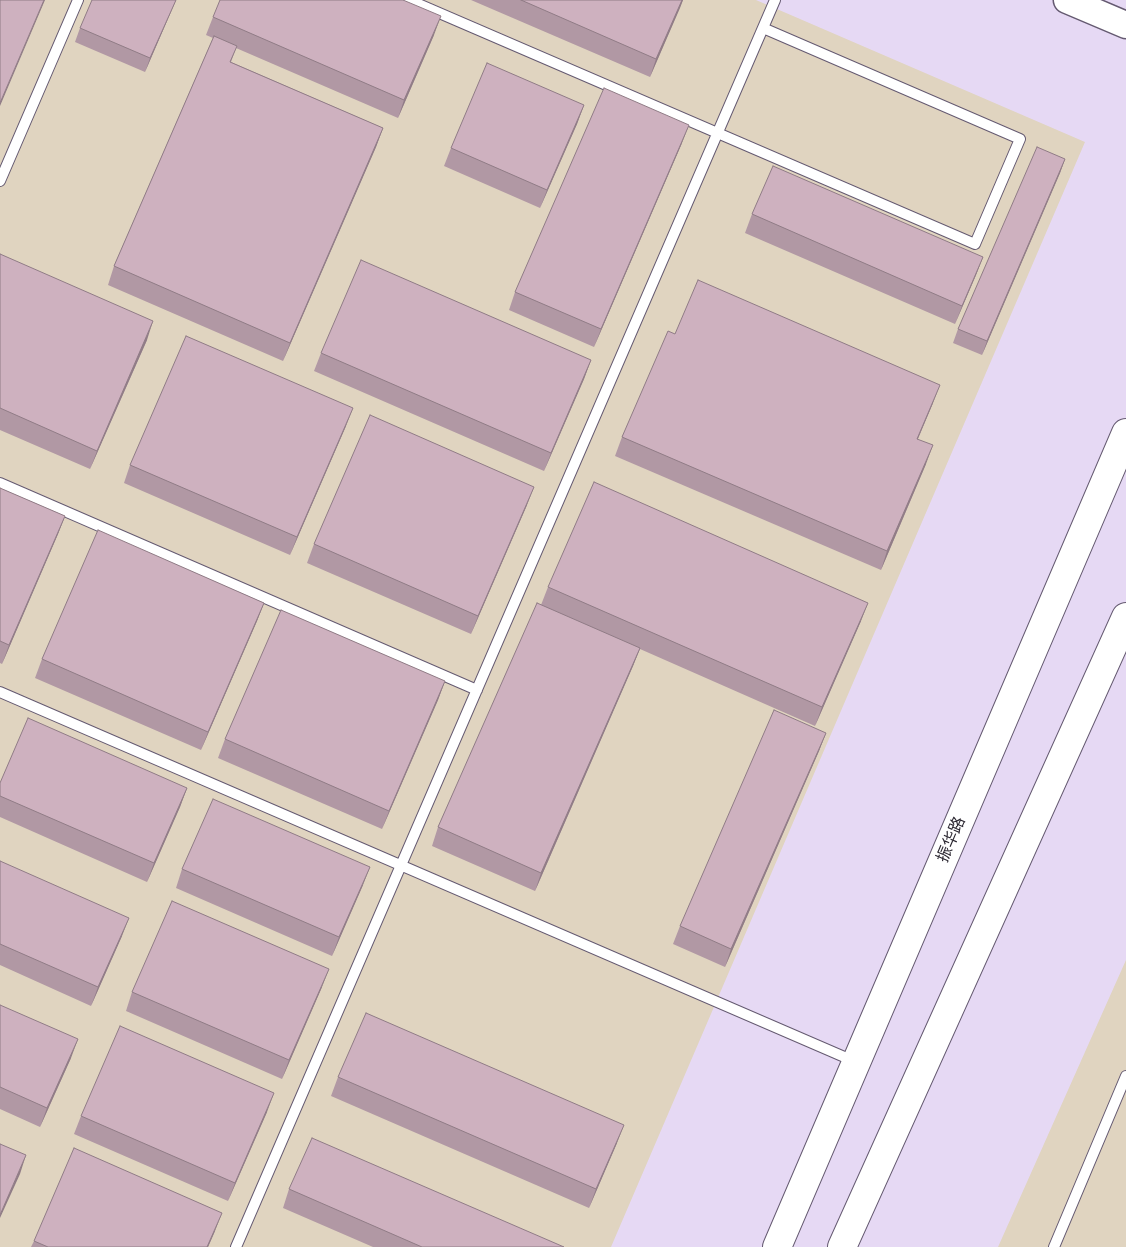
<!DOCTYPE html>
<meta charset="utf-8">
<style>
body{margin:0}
canvas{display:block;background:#e6d9f4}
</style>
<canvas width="1126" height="1247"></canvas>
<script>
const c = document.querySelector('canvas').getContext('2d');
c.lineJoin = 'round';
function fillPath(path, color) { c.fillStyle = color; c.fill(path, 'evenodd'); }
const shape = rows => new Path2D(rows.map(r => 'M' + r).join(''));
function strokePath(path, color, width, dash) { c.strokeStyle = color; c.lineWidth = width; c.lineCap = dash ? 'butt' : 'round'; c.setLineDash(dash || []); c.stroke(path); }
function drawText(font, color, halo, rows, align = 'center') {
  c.font = font + ' "Nunito Sans","Noto Sans SC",sans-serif'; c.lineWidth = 4.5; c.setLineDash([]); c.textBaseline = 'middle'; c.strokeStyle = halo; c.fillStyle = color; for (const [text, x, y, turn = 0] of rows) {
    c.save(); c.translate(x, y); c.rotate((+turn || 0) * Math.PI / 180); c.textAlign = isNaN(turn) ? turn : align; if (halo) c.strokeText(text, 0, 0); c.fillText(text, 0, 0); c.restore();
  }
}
const industrial = shape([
 [0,0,756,0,1085,142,611,1247,0,1247],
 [1126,960,1126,1247,998,1247]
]);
const service = shape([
 [409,0,975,244,1020,139,763,28],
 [0,181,78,0],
 [0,483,477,690],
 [0,692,856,1062],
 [236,1247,775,0],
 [1054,1247,1126,1076]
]);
const tertiary = shape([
 [1067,0,1126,25]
]);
const secondary = shape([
 [777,1247,1126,433],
 [842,1247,1126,617]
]);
const wall = shape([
 [176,0,170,14,145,72,75,42,80,28],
 [471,0,683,0,650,77],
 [213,17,434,35,398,118,236,48,231,62,383,128,376,147,283,361,108,285,114,266,213,38,206,35],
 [584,105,577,124,540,208,444,166,451,148],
 [682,143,594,347,509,310,515,292],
 [1065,159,1060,173,982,355,953,343,958,329],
 [752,214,983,257,976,275,955,324,745,233],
 [0,254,147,340,90,469,0,430],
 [675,334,933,403,918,439,926,464,881,570,615,456,622,437],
 [321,353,591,360,584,379,544,471,314,371],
 [346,426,290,555,124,483,130,465],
 [0,488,65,516,58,534,2,664,0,663],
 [527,505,471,634,307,563,314,544],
 [548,587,861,621,815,726,640,649,633,666,535,891,432,846,438,827,541,605],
 [264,603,257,621,201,750,35,678,42,659],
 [445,681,438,700,382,829,218,758,225,739],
 [826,733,819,751,725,967,673,944,680,926],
 [0,783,187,788,180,807,147,882,0,817],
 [0,861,122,936,91,1006,0,965],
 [182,869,363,885,332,956,176,888],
 [322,987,282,1079,126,1011,132,992],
 [0,1005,71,1058,40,1127,0,1109],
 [338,1077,617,1143,589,1208,331,1096],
 [267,1112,228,1201,74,1134,81,1116],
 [289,1189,564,1247,373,1247,283,1208],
 [215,1231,208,1247,31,1247,34,1241]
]);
const shadedWall = shape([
 [44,0,45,0,0,106,0,103],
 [176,0,170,14,145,72,150,58],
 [682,0,683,0,680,8,650,77,656,59],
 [441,16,434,35,398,118,404,100],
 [584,105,577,124,540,208,547,190],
 [689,125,682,143,594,347,601,329],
 [383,128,376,147,283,361,290,343],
 [1065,159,1060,173,982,355,987,341],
 [983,257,976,275,955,324,962,306],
 [153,321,147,340,90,469,97,451],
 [591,360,584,379,544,471,551,453],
 [940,385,933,403,910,457,917,439],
 [353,408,346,426,290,555,297,537],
 [933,445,926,464,881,570,887,551],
 [534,487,527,505,471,634,478,616],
 [65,516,58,534,2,664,9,645],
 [264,603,257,621,201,750,208,732],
 [868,603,861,621,815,726,822,707],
 [640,648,633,666,535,891,541,873],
 [445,681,438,700,382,829,389,811],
 [826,733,819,751,725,967,731,949],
 [187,788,180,807,147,882,154,863],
 [370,867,363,885,332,956,339,937],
 [129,918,122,936,91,1006,98,987],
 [329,969,322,987,282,1079,289,1060],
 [78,1039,71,1058,40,1127,47,1108],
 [274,1093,267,1112,228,1201,235,1183],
 [624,1125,617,1143,589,1208,596,1189],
 [26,1155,20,1174,0,1218,0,1215],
 [222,1213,215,1231,208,1247,207,1247]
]);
const building = shape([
 [0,0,44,0,0,103,0,0],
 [92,0,176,0,150,58,80,28,92,0],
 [220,0,403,0,441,16,404,100,213,17,220,0],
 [521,0,682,0,656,59,521,0],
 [214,36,237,46,230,62,383,128,290,343,114,266,214,36],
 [487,63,584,105,547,190,451,148,487,63],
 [604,88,689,125,601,329,515,292,604,88],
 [1037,147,1065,159,987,341,958,329,1037,147],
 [773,166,983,257,962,306,752,214,773,166],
 [0,254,153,321,97,451,0,408,0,254],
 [361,260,591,360,551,453,321,353,361,260],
 [698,280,940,385,917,439,933,445,887,551,622,437,668,331,675,334,698,280],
 [186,336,353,408,297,537,130,465,186,336],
 [370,415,534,487,478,616,314,544,370,415],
 [594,482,868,603,822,707,548,587,594,482],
 [0,488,65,516,9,645,0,641,0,488],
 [98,530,264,603,208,732,42,659,98,530],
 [537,603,640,648,541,873,438,827,537,603],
 [281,610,445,681,389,811,225,739,281,610],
 [774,710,826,733,731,949,680,926,774,710],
 [28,718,187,788,154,863,0,796,0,783,28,718],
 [213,799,370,867,339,937,182,869,213,799],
 [0,861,129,918,98,987,0,944,0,861],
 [172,901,329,969,289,1060,132,992,172,901],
 [0,1005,78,1039,47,1108,0,1087,0,1005],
 [366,1013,624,1125,596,1189,338,1077,366,1013],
 [120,1026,274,1093,235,1183,81,1116,120,1026],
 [312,1138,564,1247,422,1247,289,1189,312,1138],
 [0,1144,26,1155,0,1215,0,1144],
 [74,1148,222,1213,207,1247,48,1247,34,1241,74,1148]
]);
const streetNames = [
 ["振华路",952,840,-67]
];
fillPath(industrial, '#e0d4c0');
strokePath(service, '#655a71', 12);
strokePath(tertiary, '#655a71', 29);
strokePath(secondary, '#655a71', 30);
strokePath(service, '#fff', 10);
strokePath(tertiary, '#fff', 26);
strokePath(secondary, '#fff', 28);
fillPath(wall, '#b198a4');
fillPath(shadedWall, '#907c86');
fillPath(building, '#ceb1bf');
strokePath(building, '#907c86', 1);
drawText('16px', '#2a2630', '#fff', streetNames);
</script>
